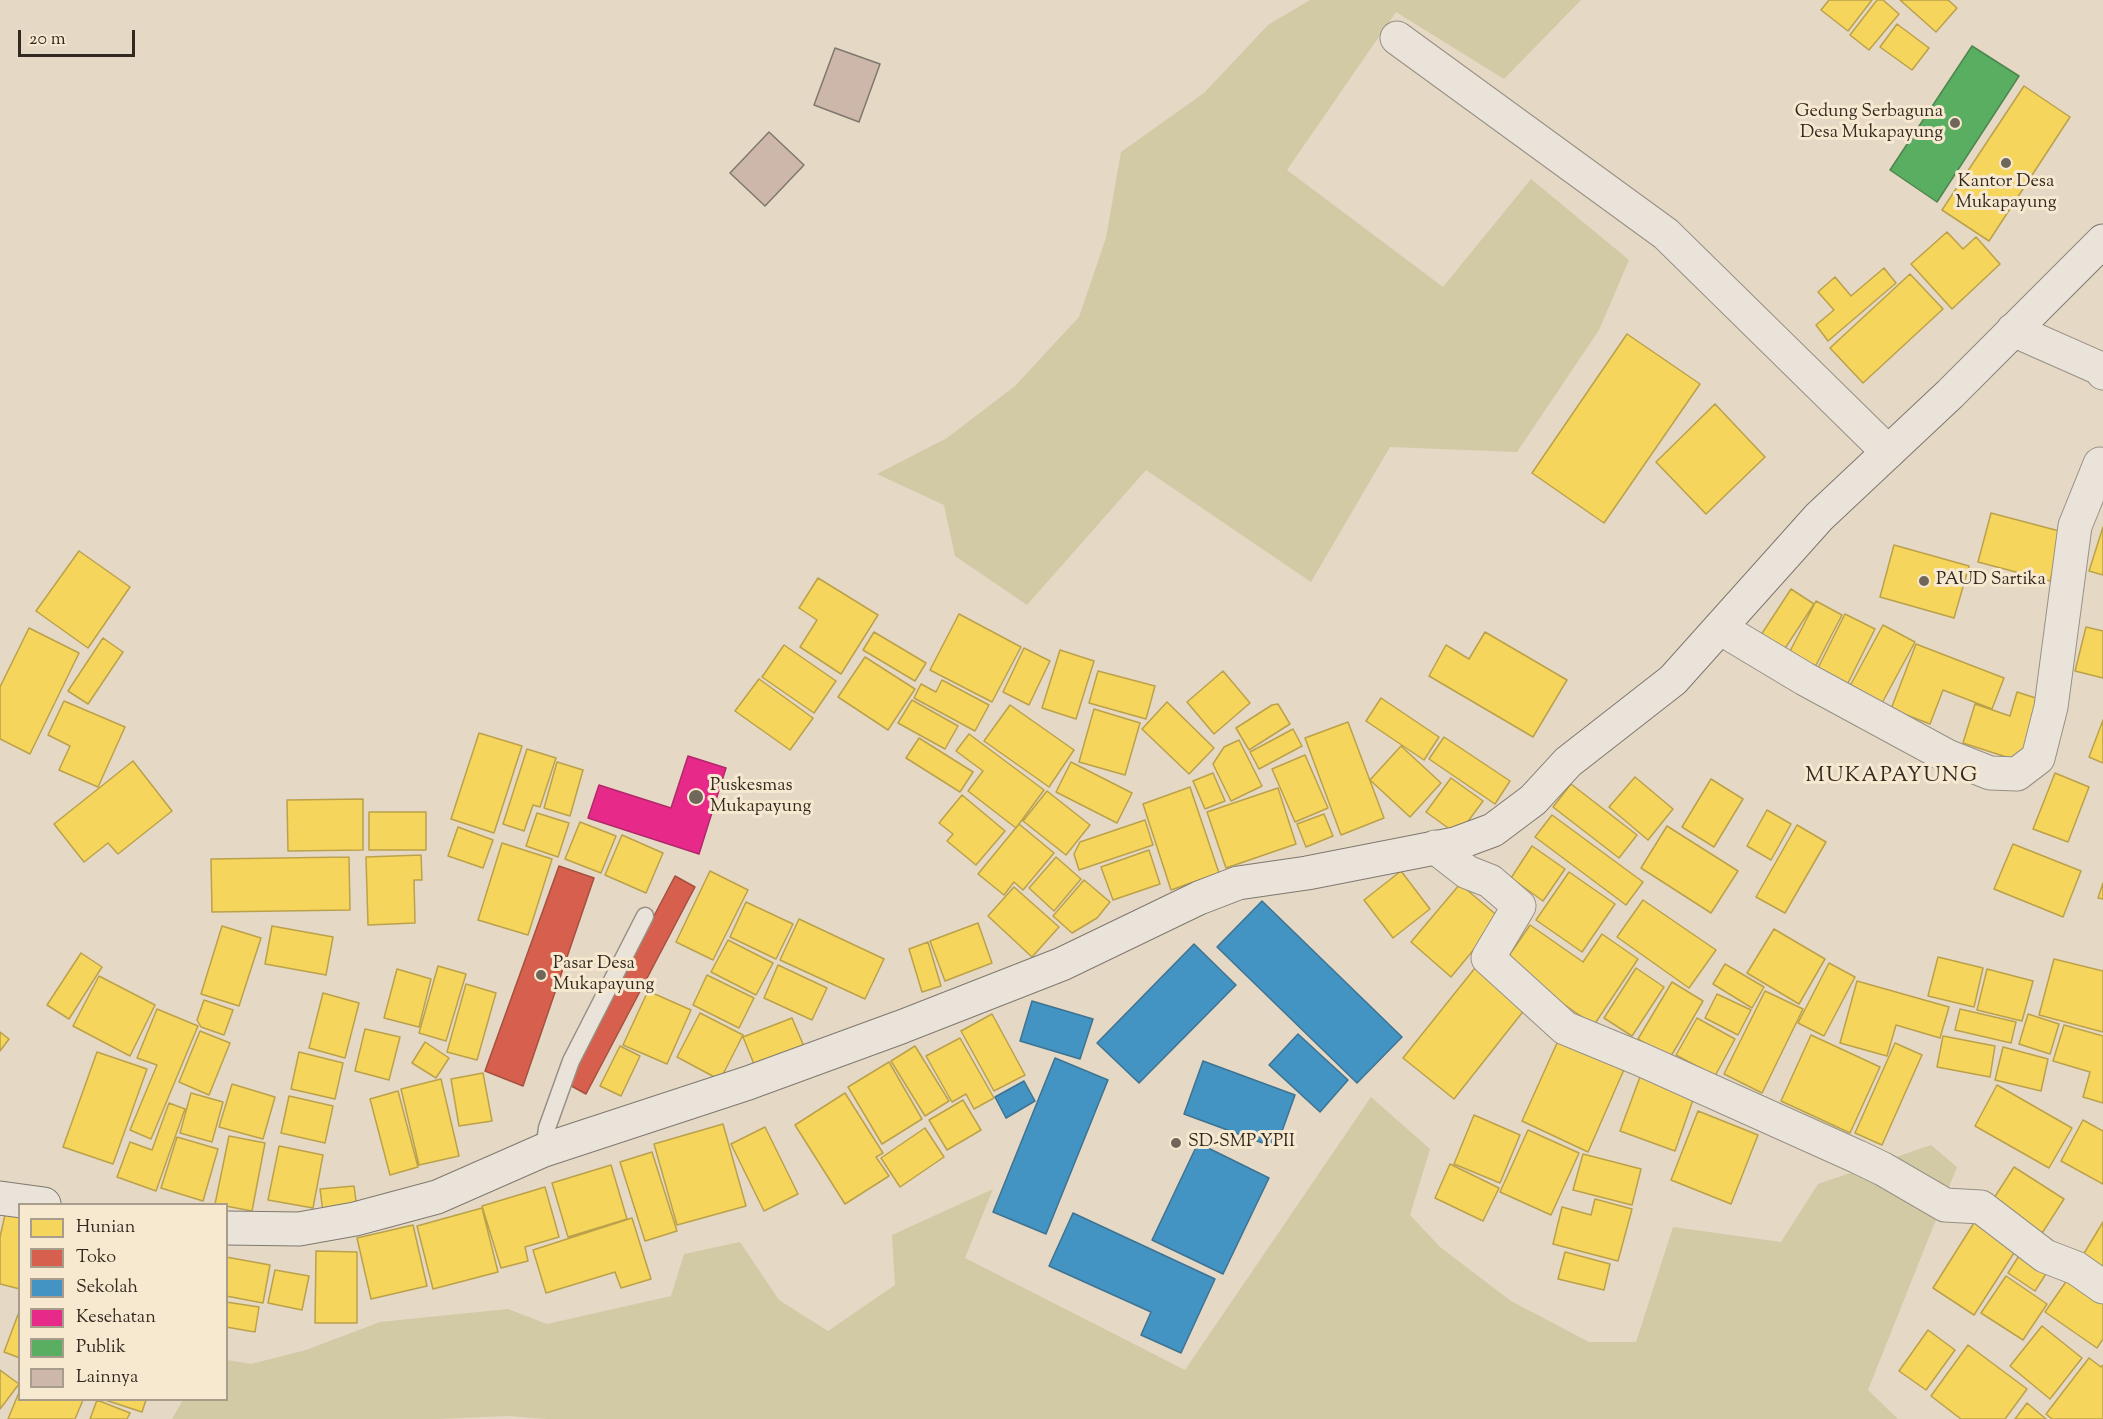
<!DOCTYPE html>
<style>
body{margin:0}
#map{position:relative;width:2103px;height:1419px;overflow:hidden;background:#e5d8c5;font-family:"Sorts Mill Goudy",serif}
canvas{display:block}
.legend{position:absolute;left:18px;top:1203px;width:210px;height:198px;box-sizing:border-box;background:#f7e8d0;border:2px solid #a89c8a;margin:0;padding:8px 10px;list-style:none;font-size:18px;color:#322920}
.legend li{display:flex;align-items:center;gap:12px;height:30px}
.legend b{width:30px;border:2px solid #a89c8a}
.scale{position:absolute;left:18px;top:30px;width:117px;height:27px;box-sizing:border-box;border:3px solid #322920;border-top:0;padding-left:8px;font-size:18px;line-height:21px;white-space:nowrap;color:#322920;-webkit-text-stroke:4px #f7e8d0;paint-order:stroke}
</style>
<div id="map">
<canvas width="2103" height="1419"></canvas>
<ul class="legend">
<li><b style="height:16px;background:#f6d55c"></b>Hunian</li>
<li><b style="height:16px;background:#d6604d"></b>Toko</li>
<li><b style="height:16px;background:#4393c3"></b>Sekolah</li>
<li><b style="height:16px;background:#e7298a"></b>Kesehatan</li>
<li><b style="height:16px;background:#5aae61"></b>Publik</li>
<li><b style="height:16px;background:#ccb7aa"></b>Lainnya</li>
</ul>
<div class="scale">20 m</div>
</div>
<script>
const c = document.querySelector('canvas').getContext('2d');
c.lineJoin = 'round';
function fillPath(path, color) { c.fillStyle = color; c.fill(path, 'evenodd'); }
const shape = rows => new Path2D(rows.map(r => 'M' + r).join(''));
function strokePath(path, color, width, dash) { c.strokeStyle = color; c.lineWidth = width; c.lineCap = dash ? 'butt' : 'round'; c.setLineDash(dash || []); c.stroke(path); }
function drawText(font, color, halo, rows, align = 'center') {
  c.font = font + ' "Sorts Mill Goudy",serif'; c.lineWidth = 6; c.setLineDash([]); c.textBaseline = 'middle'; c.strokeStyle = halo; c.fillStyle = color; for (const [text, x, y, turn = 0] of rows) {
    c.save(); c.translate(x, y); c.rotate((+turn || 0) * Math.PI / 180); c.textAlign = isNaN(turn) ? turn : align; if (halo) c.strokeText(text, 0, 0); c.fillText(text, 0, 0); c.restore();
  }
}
const green = shape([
 [1310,0,1581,0,1504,79,1396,12,1287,170,1443,287,1531,179,1629,260,1599,330,1517,452,1390,447,1311,582,1146,470,1027,605,955,556,944,505,877,474,947,438,1015,386,1079,317,1106,238,1121,152,1204,93,1268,25],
 [1371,1097,1430,1149,1410,1215,1440,1247,1511,1301,1589,1342,1636,1342,1673,1227,1781,1242,1818,1184,1931,1145,1957,1167,1868,1390,1898,1419,547,1419,508,1416,438,1419,172,1419,183,1400,226,1400,227,1360,251,1364,306,1350,380,1322,508,1309,547,1324,671,1296,684,1254,740,1242,779,1300,828,1331,895,1285,892,1235,993,1189,965,1258,1185,1370]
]);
const homes = shape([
 [1829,0,1872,0,1848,31,1821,10,1829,0],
 [1877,0,1883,0,1899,14,1869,50,1850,35,1877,0],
 [1900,0,1948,0,1957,8,1936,32,1900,0],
 [1897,24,1929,48,1912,70,1880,47,1897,24],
 [2024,86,2070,117,1989,241,1942,210,2024,86],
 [1947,232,1963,249,1976,237,2000,264,1952,309,1911,264,1947,232],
 [1884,268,1896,283,1828,341,1816,325,1834,310,1818,292,1835,277,1851,296,1884,268],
 [1910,274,1943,309,1863,383,1830,348,1910,274],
 [1627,334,1700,384,1604,523,1532,473,1627,334],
 [1715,404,1765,457,1706,514,1656,462,1715,404],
 [1991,513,2063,532,2050,581,1978,562,1991,513],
 [2103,527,2103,575,2089,571,2103,527],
 [1894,545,1969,566,1954,618,1880,597,1894,545],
 [79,551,130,587,88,648,36,611,79,551],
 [818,578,878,615,841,674,800,647,817,620,799,608,818,578],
 [1791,589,1814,604,1782,653,1759,638,1791,589],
 [1816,601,1842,615,1814,669,1788,655,1816,601],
 [959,614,1021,647,992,702,930,670,959,614],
 [1845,614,1875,629,1847,685,1817,670,1845,614],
 [1883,625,1915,642,1882,703,1850,686,1883,625],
 [2086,627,2103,631,2103,678,2075,671,2086,627],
 [29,628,79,653,30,754,0,739,0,687,29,628],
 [874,632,926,663,915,681,863,650,874,632],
 [1485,632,1567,680,1533,737,1429,676,1446,645,1469,659,1485,632],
 [103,638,123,652,88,704,68,691,103,638],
 [1916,644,2004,678,1992,709,1943,690,1930,724,1891,709,1916,644],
 [784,645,836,681,814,713,762,677,784,645],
 [1024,648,1050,661,1029,705,1003,692,1024,648],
 [1060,650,1094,661,1076,719,1042,708,1060,650],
 [865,657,915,689,888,730,838,697,865,657],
 [1098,671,1155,686,1146,719,1089,703,1098,671],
 [1223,671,1250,703,1214,734,1187,702,1223,671],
 [759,679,813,718,790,750,735,711,759,679],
 [942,680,989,705,975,731,914,698,921,684,936,692,942,680],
 [2017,692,2045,701,2025,763,1963,743,1975,704,2010,716,2017,692],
 [1381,698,1439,737,1424,760,1366,721,1381,698],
 [912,700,958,726,945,749,898,723,912,700],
 [64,701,125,727,98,787,59,770,70,746,48,735,64,701],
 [1167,702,1214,748,1189,774,1142,729,1167,702],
 [1278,704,1290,724,1249,750,1236,728,1272,705,1278,704],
 [1010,705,1074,750,1049,787,984,741,1010,705],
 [1094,709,1140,723,1125,775,1079,762,1094,709],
 [2103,720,2103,763,2089,757,2103,720],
 [1348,722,1384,818,1341,835,1305,738,1348,722],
 [1293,729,1302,746,1259,769,1250,752,1293,729],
 [479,733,522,746,494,833,451,819,479,733],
 [969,734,1044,790,1016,828,968,791,983,771,956,751,969,734],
 [1444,737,1510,781,1495,804,1429,759,1444,737],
 [919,738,973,772,960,792,906,758,919,738],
 [1239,740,1262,786,1231,801,1213,764,1224,747,1239,740],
 [1401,746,1441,783,1410,817,1370,780,1401,746],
 [527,749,556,758,540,807,533,805,524,831,503,824,527,749],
 [1305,755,1328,808,1295,822,1272,769,1305,755],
 [133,761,172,811,118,854,108,843,84,862,54,824,133,761],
 [557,762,583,770,570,816,544,808,557,762],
 [1071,762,1132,793,1117,823,1056,792,1071,762],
 [1213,773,1225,801,1205,809,1193,781,1213,773],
 [2055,773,2089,787,2068,842,2033,829,2055,773],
 [1635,777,1673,809,1648,840,1609,807,1635,777],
 [1451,778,1483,801,1458,835,1426,812,1451,778],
 [1711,779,1743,799,1714,847,1682,827,1711,779],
 [1571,784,1637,835,1619,858,1553,807,1571,784],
 [1190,787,1219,873,1171,890,1143,804,1190,787],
 [1278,788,1296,844,1226,868,1207,812,1278,788],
 [1047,791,1090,825,1066,855,1023,821,1047,791],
 [962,795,1005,831,976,865,947,841,953,834,939,823,962,795],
 [363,799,363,850,288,851,287,800,363,799],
 [1767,810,1791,824,1771,860,1747,846,1767,810],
 [369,812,426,812,426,850,369,850,369,812],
 [537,813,569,823,558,857,526,846,537,813],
 [1324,814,1333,836,1306,847,1297,824,1324,814],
 [1552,815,1643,882,1626,905,1535,837,1552,815],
 [1145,820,1153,845,1079,870,1074,854,1080,842,1145,820],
 [580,822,616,836,601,873,565,859,580,822],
 [1019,824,1054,853,1023,890,1014,882,1004,895,978,874,1019,824],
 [1797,825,1826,842,1785,913,1756,897,1797,825],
 [1667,826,1738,871,1711,913,1641,868,1667,826],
 [458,827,493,840,483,868,448,856,458,827],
 [622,835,663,853,646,893,605,875,622,835],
 [502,843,552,859,528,935,478,920,502,843],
 [2013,844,2081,871,2063,917,1994,889,2013,844],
 [1532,846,1565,869,1543,901,1511,878,1532,846],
 [1149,850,1160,884,1113,900,1101,867,1149,850],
 [421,855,422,880,414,880,415,923,368,925,366,857,421,855],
 [349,857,350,910,212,912,211,859,349,857],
 [1056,857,1081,879,1054,911,1029,888,1056,857],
 [710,871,748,890,713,960,676,942,710,871],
 [1401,871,1430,909,1393,938,1364,900,1401,871],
 [1569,872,1615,904,1582,952,1536,920,1569,872],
 [1084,880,1110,902,1097,918,1072,933,1053,916,1084,880],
 [2103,883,2103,899,2098,898,2103,883],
 [1460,884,1500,918,1451,977,1411,942,1460,884],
 [1014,887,1059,927,1032,957,988,916,1014,887],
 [1643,900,1716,950,1689,988,1617,937,1643,900],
 [746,902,793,924,776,959,730,937,746,902],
 [799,919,884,959,865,999,780,960,799,919],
 [978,923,992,963,945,981,930,941,978,923],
 [1530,925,1583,962,1602,934,1638,959,1594,1025,1504,963,1530,925],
 [222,926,261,938,239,1006,201,994,222,926],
 [272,926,333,937,326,975,265,964,272,926],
 [1774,929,1825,959,1799,1004,1747,973,1774,929],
 [728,940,773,963,756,995,711,972,728,940],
 [928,942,941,986,922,992,909,949,928,942],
 [81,953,102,967,69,1019,47,1005,81,953],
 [1938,957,1983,968,1974,1007,1928,996,1938,957],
 [2054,959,2103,971,2103,1032,2039,1015,2054,959],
 [1479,963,1529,1004,1454,1099,1403,1058,1479,963],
 [1829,963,1855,977,1824,1036,1798,1023,1829,963],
 [1725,964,1764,987,1752,1008,1713,984,1725,964],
 [778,965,827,988,812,1020,764,998,778,965],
 [438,966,466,974,446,1041,419,1033,438,966],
 [1636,968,1664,987,1632,1036,1604,1018,1636,968],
 [397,969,431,979,419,1027,384,1018,397,969],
 [1987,969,2033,981,2022,1021,1977,1010,1987,969],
 [707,975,754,998,739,1028,693,1005,707,975],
 [99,976,155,1005,130,1056,73,1026,99,976],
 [1857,981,1949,1007,1940,1038,1896,1025,1887,1056,1840,1043,1857,981],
 [1672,982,1703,1001,1670,1058,1638,1039,1672,982],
 [466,984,496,993,477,1060,447,1052,466,984],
 [648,991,691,1010,667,1064,623,1045,648,991],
 [1765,991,1803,1009,1762,1093,1724,1074,1765,991],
 [323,993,359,1003,345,1058,309,1048,323,993],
 [1717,994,1751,1010,1738,1035,1705,1018,1717,994],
 [204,1000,233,1010,224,1035,201,1027,197,1020,204,1000],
 [157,1009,198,1026,151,1139,130,1130,157,1065,137,1058,157,1009],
 [1960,1009,2016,1022,2011,1043,1955,1030,1960,1009],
 [700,1013,743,1035,720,1080,677,1057,700,1013],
 [992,1014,1025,1075,994,1091,961,1031,992,1014],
 [2028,1014,2059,1024,2050,1054,2019,1044,2028,1014],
 [792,1018,805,1049,756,1069,743,1037,792,1018],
 [1697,1018,1735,1039,1715,1076,1676,1055,1697,1018],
 [2064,1025,2103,1036,2103,1103,2083,1097,2090,1072,2053,1061,2064,1025],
 [365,1029,400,1037,389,1080,355,1071,365,1029],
 [200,1031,230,1043,209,1095,179,1082,200,1031],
 [0,1032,9,1039,0,1051,0,1032],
 [1562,1032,1629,1058,1588,1152,1522,1121,1562,1032],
 [1811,1035,1880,1067,1850,1133,1781,1101,1811,1035],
 [1943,1036,1995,1046,1990,1077,1937,1067,1943,1036],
 [960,1038,994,1098,974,1109,966,1094,952,1102,926,1056,960,1038],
 [425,1042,449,1058,436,1078,412,1063,425,1042],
 [1895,1043,1922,1055,1882,1145,1855,1133,1895,1043],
 [620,1046,640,1056,621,1096,600,1086,620,1046],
 [915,1046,949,1101,925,1116,891,1061,915,1046],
 [2003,1047,2048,1059,2041,1091,1995,1080,2003,1047],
 [97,1052,147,1069,113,1164,63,1147,97,1052],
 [299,1052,343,1063,335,1099,291,1089,299,1052],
 [889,1062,922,1119,882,1144,848,1087,889,1062],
 [483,1073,492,1121,459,1126,451,1079,483,1073],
 [1640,1077,1694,1097,1675,1151,1620,1131,1640,1077],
 [441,1079,459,1156,419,1165,401,1089,441,1079],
 [232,1084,275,1097,263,1139,219,1127,232,1084],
 [1997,1085,2072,1128,2049,1168,1975,1126,1997,1085],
 [398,1091,418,1167,390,1175,370,1099,398,1091],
 [191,1093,223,1102,212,1142,180,1133,191,1093],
 [845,1093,883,1153,876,1157,889,1176,845,1204,795,1125,845,1093],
 [289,1096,333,1106,325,1143,281,1133,289,1096],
 [963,1100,981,1130,947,1150,929,1120,963,1100],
 [169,1103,185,1109,156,1191,117,1177,130,1142,152,1150,169,1103],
 [1698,1111,1758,1135,1731,1204,1671,1180,1698,1111],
 [1474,1115,1520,1135,1500,1183,1454,1164,1474,1115],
 [2083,1120,2103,1131,2103,1184,2061,1161,2083,1120],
 [723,1124,746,1206,677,1225,654,1144,723,1124],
 [765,1127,798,1194,764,1211,731,1144,765,1127],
 [925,1128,944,1157,900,1187,881,1158,925,1128],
 [1528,1130,1579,1153,1551,1215,1500,1192,1528,1130],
 [229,1136,265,1143,252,1211,215,1204,229,1136],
 [177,1137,218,1149,203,1201,161,1188,177,1137],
 [279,1146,323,1155,313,1208,268,1200,279,1146],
 [652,1152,677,1231,645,1241,620,1162,652,1152],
 [1583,1154,1641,1169,1632,1205,1573,1190,1583,1154],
 [1450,1164,1499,1188,1483,1221,1435,1198,1450,1164],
 [611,1165,627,1219,568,1237,552,1183,611,1165],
 [2014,1167,2064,1199,2037,1241,1987,1209,2014,1167],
 [354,1186,357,1208,323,1212,320,1189,354,1186],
 [545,1187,559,1237,525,1247,528,1261,501,1268,482,1206,545,1187],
 [1595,1199,1632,1209,1618,1261,1553,1244,1562,1207,1591,1215,1595,1199],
 [7,1206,20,1209,20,1289,0,1284,0,1237,7,1206],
 [482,1208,498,1272,433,1289,417,1226,482,1208],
 [1979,1215,2021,1242,1974,1315,1933,1288,1979,1215],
 [632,1218,651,1279,621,1288,615,1272,546,1293,533,1250,632,1218],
 [2103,1222,2103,1268,2083,1255,2103,1222],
 [413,1225,427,1286,371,1299,357,1238,413,1225],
 [2024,1248,2051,1266,2035,1291,2008,1273,2024,1248],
 [316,1251,357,1252,357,1323,315,1323,316,1251],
 [1565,1252,1610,1264,1604,1290,1558,1279,1565,1252],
 [226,1257,270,1265,263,1303,226,1296,226,1257],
 [275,1270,309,1276,302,1310,268,1303,275,1270],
 [2072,1273,2103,1294,2103,1339,2097,1348,2045,1312,2072,1273],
 [2006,1276,2047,1304,2023,1340,1981,1313,2006,1276],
 [226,1302,259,1307,255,1332,226,1327,226,1302],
 [19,1312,20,1312,20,1358,4,1352,19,1312],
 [2042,1326,2082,1358,2050,1399,2010,1366,2042,1326],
 [1928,1330,1955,1350,1926,1390,1899,1371,1928,1330],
 [1968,1345,2027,1389,2005,1419,1961,1419,1931,1396,1968,1345],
 [2089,1358,2101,1367,2103,1365,2103,1419,2052,1419,2046,1414,2089,1358],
 [0,1370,19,1384,0,1409,0,1370],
 [20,1390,20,1400,83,1400,75,1419,8,1419,20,1390],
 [97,1400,130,1413,127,1419,90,1419,97,1400],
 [105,1400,146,1400,142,1412,105,1400],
 [2027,1403,2046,1419,2015,1419,2027,1403]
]);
const shops = shape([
 [559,866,594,878,523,1086,485,1071,559,866],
 [675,876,695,887,586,1094,566,1083,675,876]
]);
const schools = shape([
 [1262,901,1402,1037,1357,1083,1217,947,1262,901],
 [1194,944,1236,985,1139,1083,1097,1043,1194,944],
 [1032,1001,1093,1019,1080,1059,1020,1041,1032,1001],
 [1298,1034,1348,1080,1320,1112,1269,1065,1298,1034],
 [1055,1058,1108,1080,1046,1234,993,1212,1055,1058],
 [1203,1061,1295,1095,1276,1148,1184,1114,1203,1061],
 [1024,1081,1035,1101,1006,1118,995,1097,1024,1081],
 [1198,1143,1269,1178,1223,1274,1152,1240,1198,1143],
 [1073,1213,1215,1279,1181,1353,1141,1335,1151,1312,1049,1266,1073,1213]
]);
const health = shape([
 [688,756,726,768,699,854,588,818,599,785,671,808,688,756]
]);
const public = shape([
 [1972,46,2019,76,1937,202,1890,170,1972,46]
]);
const building = shape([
 [835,48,880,64,859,122,814,105,835,48],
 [769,132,804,165,765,206,730,173,769,132]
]);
const lane = shape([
 [544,1150,547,1128,571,1061,645,916]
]);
const street = shape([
 [1397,38,1666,234,1888,452],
 [2013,330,2099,368,2103,373],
 [1720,628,1805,679,1947,756,1990,773,2017,774,2038,758,2051,707,2075,526,2100,464],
 [1435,847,1467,872,1490,881,1519,906,1488,958,1565,1028,1640,1059,1858,1157,1883,1169,1945,1205,1981,1207,2045,1256,2076,1268,2103,1287]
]);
const secondary = shape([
 [0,1198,44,1204],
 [226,1228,299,1229,355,1219,437,1197,544,1150,748,1083,901,1027,1062,964,1199,898,1238,883,1307,873,1455,844,1493,830,1533,800,1568,762,1673,680,1819,517,1950,394,2103,241]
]);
const markers = [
 [1955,123,6,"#71665a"],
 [2006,163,6,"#71665a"],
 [1924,581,6,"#71665a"],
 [696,797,8,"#71665a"],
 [541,975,6,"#71665a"],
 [1176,1143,6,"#71665a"]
];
const poiNames = [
 ["Gedung Serbaguna",1943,113,"right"],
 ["Desa Mukapayung",1943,134,"right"],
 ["Kantor Desa",2006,183,"center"],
 ["Mukapayung",2006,204,"center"],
 ["PAUD Sartika",1936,581],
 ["Puskesmas",710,787],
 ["Mukapayung",710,808],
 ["Pasar Desa",553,965],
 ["Mukapayung",553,986],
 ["SD-SMP YPII",1188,1143]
];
const quarterNames = [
 ["MUKAPAYUNG",1892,777]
];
fillPath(green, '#d1caa5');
fillPath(homes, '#f6d55c');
strokePath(homes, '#bba14a', 1.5);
fillPath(shops, '#d6604d');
strokePath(shops, '#a55040', 1.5);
fillPath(schools, '#4393c3');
strokePath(schools, '#3e7392', 1.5);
fillPath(health, '#e7298a');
strokePath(health, '#b1296a', 1.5);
fillPath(public, '#5aae61');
strokePath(public, '#4e864e', 1.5);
fillPath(building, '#ccb7aa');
strokePath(building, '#7f786e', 1.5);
strokePath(lane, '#989084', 19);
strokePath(street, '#989084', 35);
strokePath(secondary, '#7f786e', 35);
strokePath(lane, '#e9e3d9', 16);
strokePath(street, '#e9e3d9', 33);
strokePath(secondary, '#e9e3d9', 33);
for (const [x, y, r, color] of markers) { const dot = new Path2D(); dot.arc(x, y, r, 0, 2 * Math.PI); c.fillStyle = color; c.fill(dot); strokePath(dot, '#f7e8d0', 2); }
drawText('18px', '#322920', '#f7e8d0', poiNames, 'left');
c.letterSpacing = '1.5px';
drawText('21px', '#322920', '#f7e8d0', quarterNames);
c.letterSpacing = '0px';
</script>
